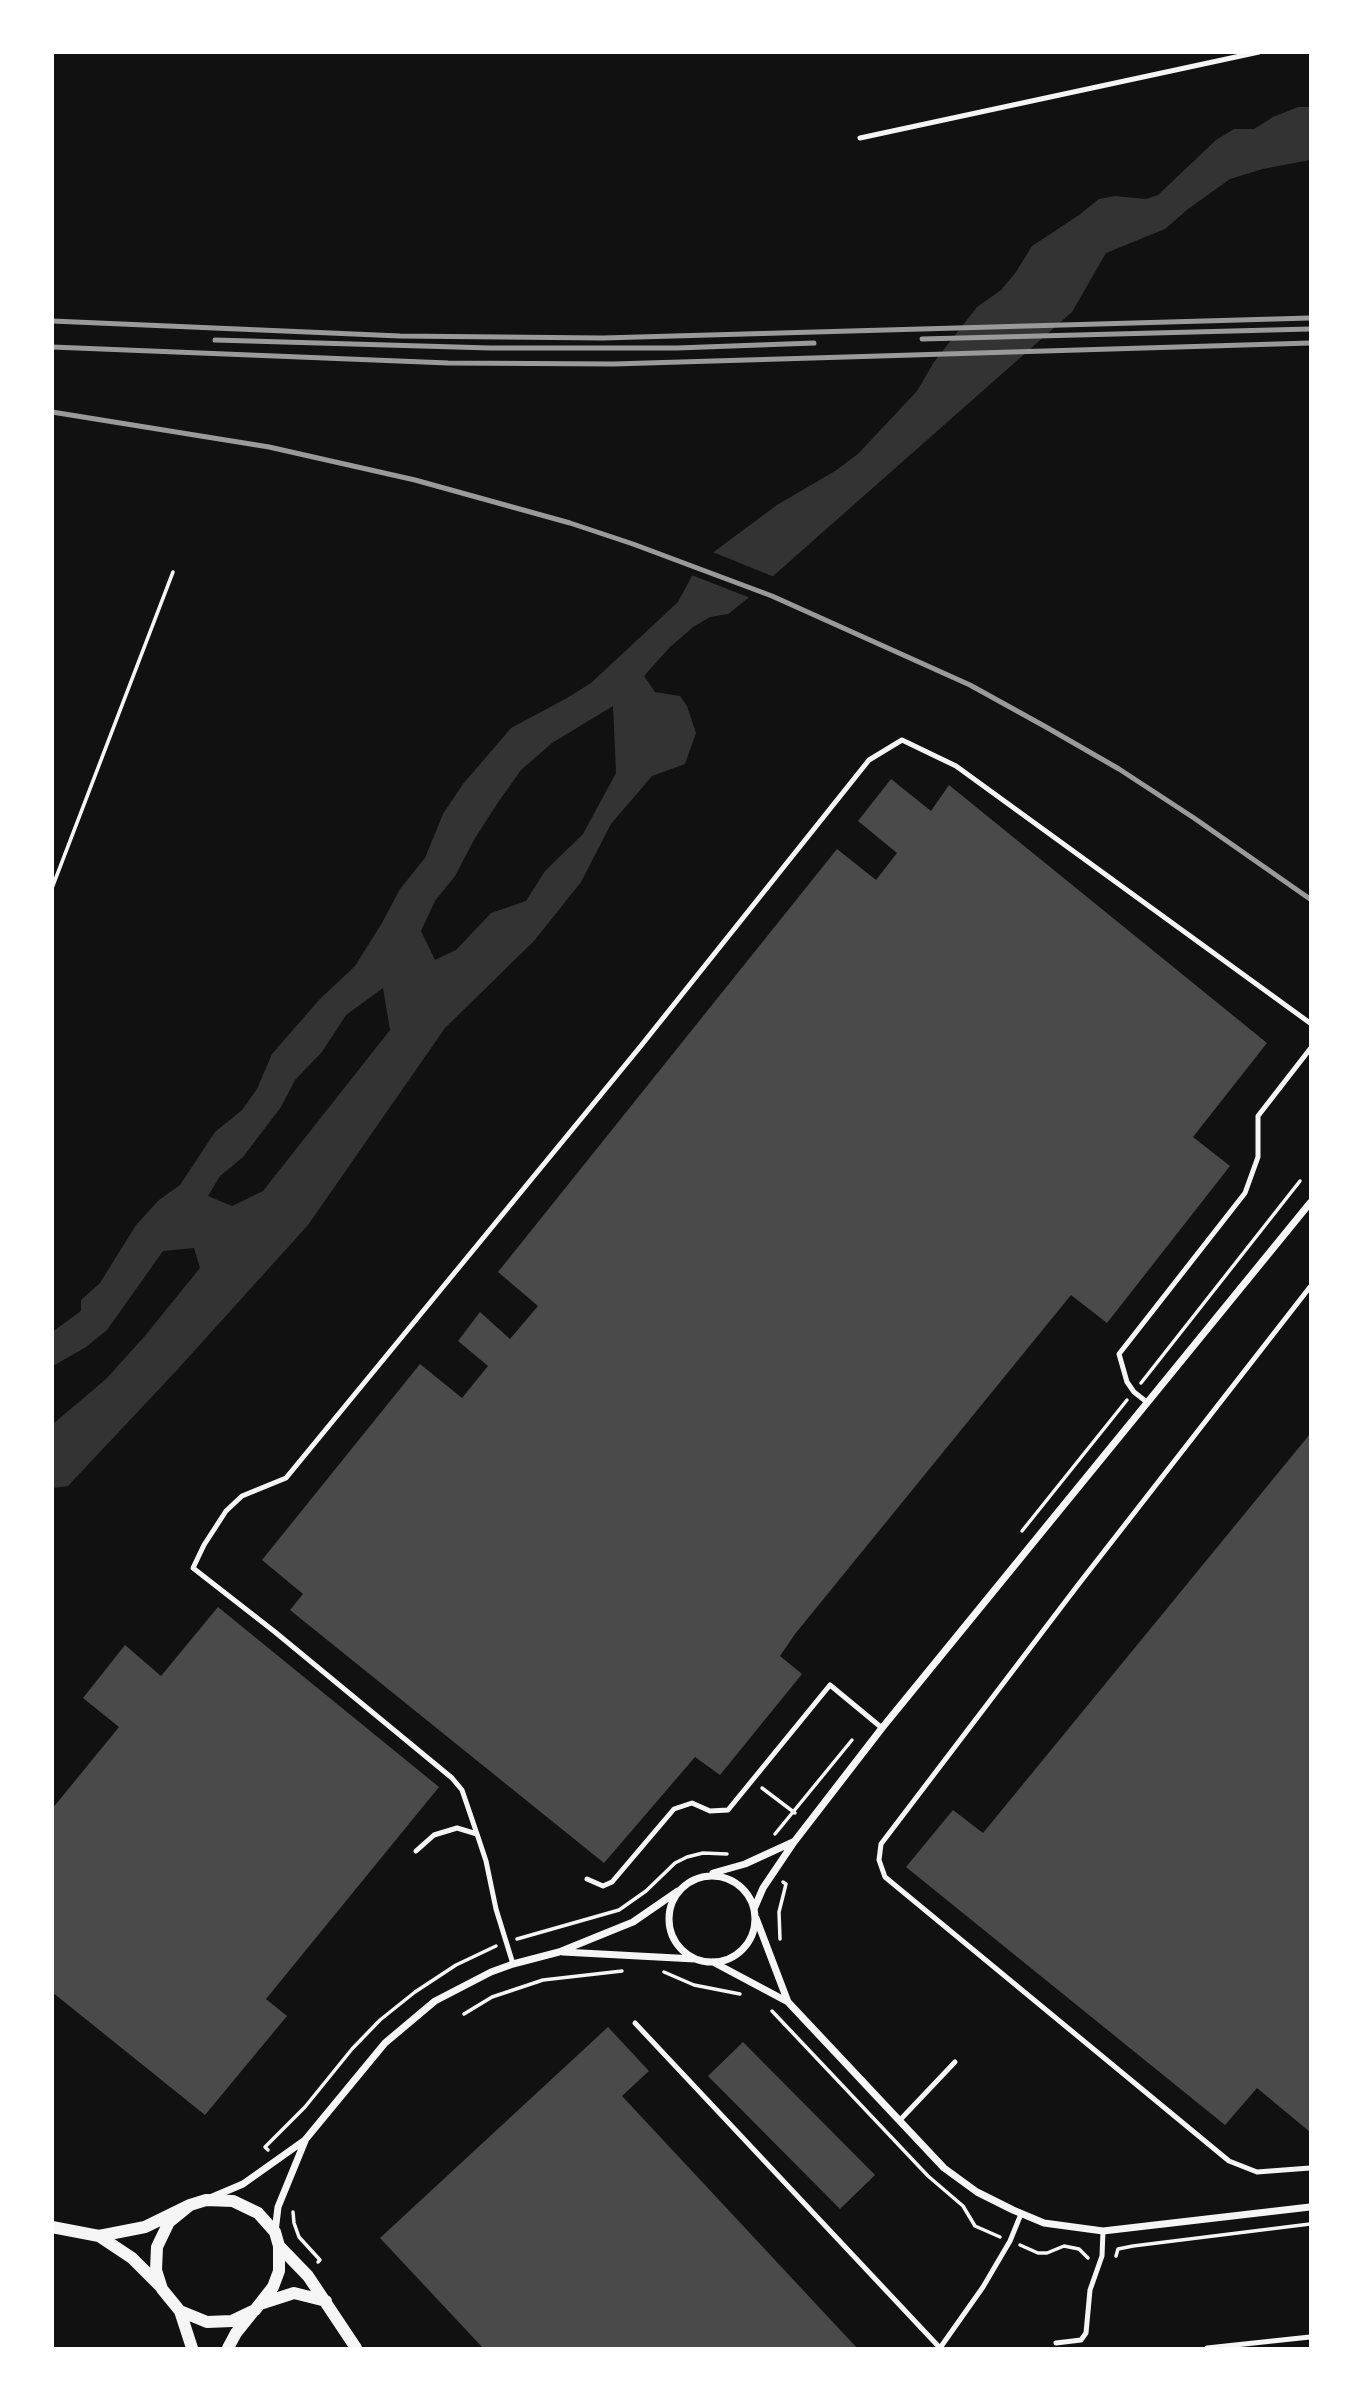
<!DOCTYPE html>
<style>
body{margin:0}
#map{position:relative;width:1363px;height:2401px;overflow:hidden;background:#111;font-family:"Noto Sans",sans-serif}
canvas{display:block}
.frame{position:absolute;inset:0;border:54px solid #fff;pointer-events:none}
</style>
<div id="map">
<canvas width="1363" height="2401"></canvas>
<div class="frame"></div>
</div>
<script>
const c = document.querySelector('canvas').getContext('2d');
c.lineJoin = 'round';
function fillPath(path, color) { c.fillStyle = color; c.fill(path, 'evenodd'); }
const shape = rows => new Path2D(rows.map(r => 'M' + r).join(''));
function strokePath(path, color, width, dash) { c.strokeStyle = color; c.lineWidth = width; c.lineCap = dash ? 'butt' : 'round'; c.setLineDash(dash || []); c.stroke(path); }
const water = shape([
 [1298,107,1310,107,1310,160,1263,169,1230,179,1188,209,1165,229,1106,253,1072,312,747,599,728,614,710,617,693,627,670,647,644,676,655,692,680,696,687,706,696,733,685,764,652,776,611,824,581,882,534,941,445,1028,308,1225,177,1370,68,1486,53,1488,53,1424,106,1379,144,1337,200,1268,194,1248,163,1251,107,1330,86,1347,53,1366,52,1332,81,1311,81,1300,100,1283,136,1225,159,1200,180,1185,215,1132,242,1110,257,1089,272,1054,319,1000,355,966,382,923,400,889,425,858,443,814,463,784,511,728,567,698,591,683,678,602,693,574,715,551,777,505,835,471,858,454,917,391,934,362,977,307,1001,290,1016,272,1032,246,1079,215,1099,199,1115,196,1146,199,1158,195,1216,140,1234,129,1254,129,1273,117],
 [613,706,616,773,583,834,545,871,526,901,491,913,456,950,435,960,421,931,435,901,455,876,475,838,499,801,521,770,552,743],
 [383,988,390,1030,263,1191,232,1206,208,1196,220,1176,243,1157,281,1107,295,1080,322,1052,346,1015]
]);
const pier = shape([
 [710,551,777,578,753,599,689,574]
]);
const building = shape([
 [891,779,931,811,949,785,1267,1043,1193,1137,1230,1166,1107,1323,1071,1295,795,1634,780,1656,802,1674,720,1775,695,1757,604,1863,290,1610,303,1594,262,1560,420,1364,462,1398,488,1366,458,1341,480,1312,510,1339,538,1306,498,1272,837,849,876,880,897,853,858,821],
 [1310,1434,1310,2132,1257,2088,1225,2125,906,1867,953,1810,983,1833],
 [218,1607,439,1787,266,1999,287,2016,205,2115,52,1992,52,1809,119,1727,83,1698,125,1645,161,1676],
 [608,2027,649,2071,622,2096,857,2348,483,2348,380,2238],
 [743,2042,875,2175,840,2209,708,2076]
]);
const path = shape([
 [52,888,173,572],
 [1141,1383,1300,1181],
 [1022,1531,1127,1400],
 [762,1788,795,1813],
 [775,1834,852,1740],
 [517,1939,619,1910,646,1891,675,1863,687,1857,703,1853,727,1854],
 [780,1939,779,1912,786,1884,783,1882],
 [664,1972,694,1985,740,1994],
 [772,2011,928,2176,963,2206,975,2226,1000,2237],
 [464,2014,492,1997,543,1980,622,1971],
 [268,2150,265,2147,305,2107,352,2049,380,2020,415,1992,456,1965,496,1946],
 [293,2212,294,2223,299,2237,320,2260,318,2262],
 [1020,2245,1038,2253,1047,2253,1064,2246,1079,2249,1088,2258],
 [1116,2256,1118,2249,1133,2246,1310,2224]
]);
const service = shape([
 [860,138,1259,52],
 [1310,1287,1078,1585,881,1844,879,1860,885,1877,1229,2161,1257,2172,1310,2168],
 [1148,1403,1134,1392,1127,1382,1119,1354,1245,1193,1258,1157,1258,1116,1310,1049],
 [477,1834,462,1790,452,1778,275,1632,193,1568,204,1545,226,1511,242,1496,286,1478,640,1047,869,760,902,740,956,766,1310,1023],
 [416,1851,434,1835,457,1828,477,1834,486,1861,496,1909,513,1964],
 [587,1879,603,1886,612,1882,674,1809,692,1803,710,1811,728,1810,830,1685,882,1728],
 [635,2023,940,2348],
 [900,2120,955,2062],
 [1056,2343,1081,2340,1086,2333,1090,2290,1102,2256,1103,2231],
 [940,2348,983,2287,1010,2241,1021,2214],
 [1207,2348,1310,2337]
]);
const minor = shape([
 [713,1873,745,1864,793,1842],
 '669 1919a43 43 0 1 1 86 0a43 43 0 1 1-86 0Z',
 [754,1909,763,1888,794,1842,882,1728,1310,1203],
 [756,1918,788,2002],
 [563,1952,695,1959],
 [713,1962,788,2002,944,2168,977,2192,1013,2210,1044,2223,1103,2231,1310,2207],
 [210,2198,243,2184,305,2140,385,2043,435,2001,491,1972,513,1964,559,1952,633,1922,678,1891],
 [275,2232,278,2207,305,2141]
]);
const tertiary = shape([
 [52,2227,99,2236,132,2258,160,2286],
 [99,2236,145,2227,190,2205,206,2200,233,2201,258,2213,275,2232,279,2246,279,2271,273,2287,255,2310,232,2321,207,2322,180,2311,162,2289,156,2270,157,2247,169,2222,190,2205],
 [279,2246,308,2276,356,2348],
 [263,2303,294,2293,326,2301],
 [180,2311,192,2348],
 [228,2348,236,2333,252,2313]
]);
const rail = shape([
 [52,321,400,336,603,338,1310,318],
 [922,339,1310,329],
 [215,340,490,348,677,348,814,343],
 [52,347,448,363,614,364,1310,343],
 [52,412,269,447,415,480,570,523,633,544,772,596,970,685,1046,727,1119,769,1194,818,1310,899]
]);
fillPath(water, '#333');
fillPath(pier, '#111');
fillPath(building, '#4a4a4a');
strokePath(path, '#f5f5f5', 3.5);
strokePath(service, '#f5f5f5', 5);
strokePath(minor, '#f5f5f5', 7);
strokePath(tertiary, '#f5f5f5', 12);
strokePath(rail, '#9a9a9a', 5);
</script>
